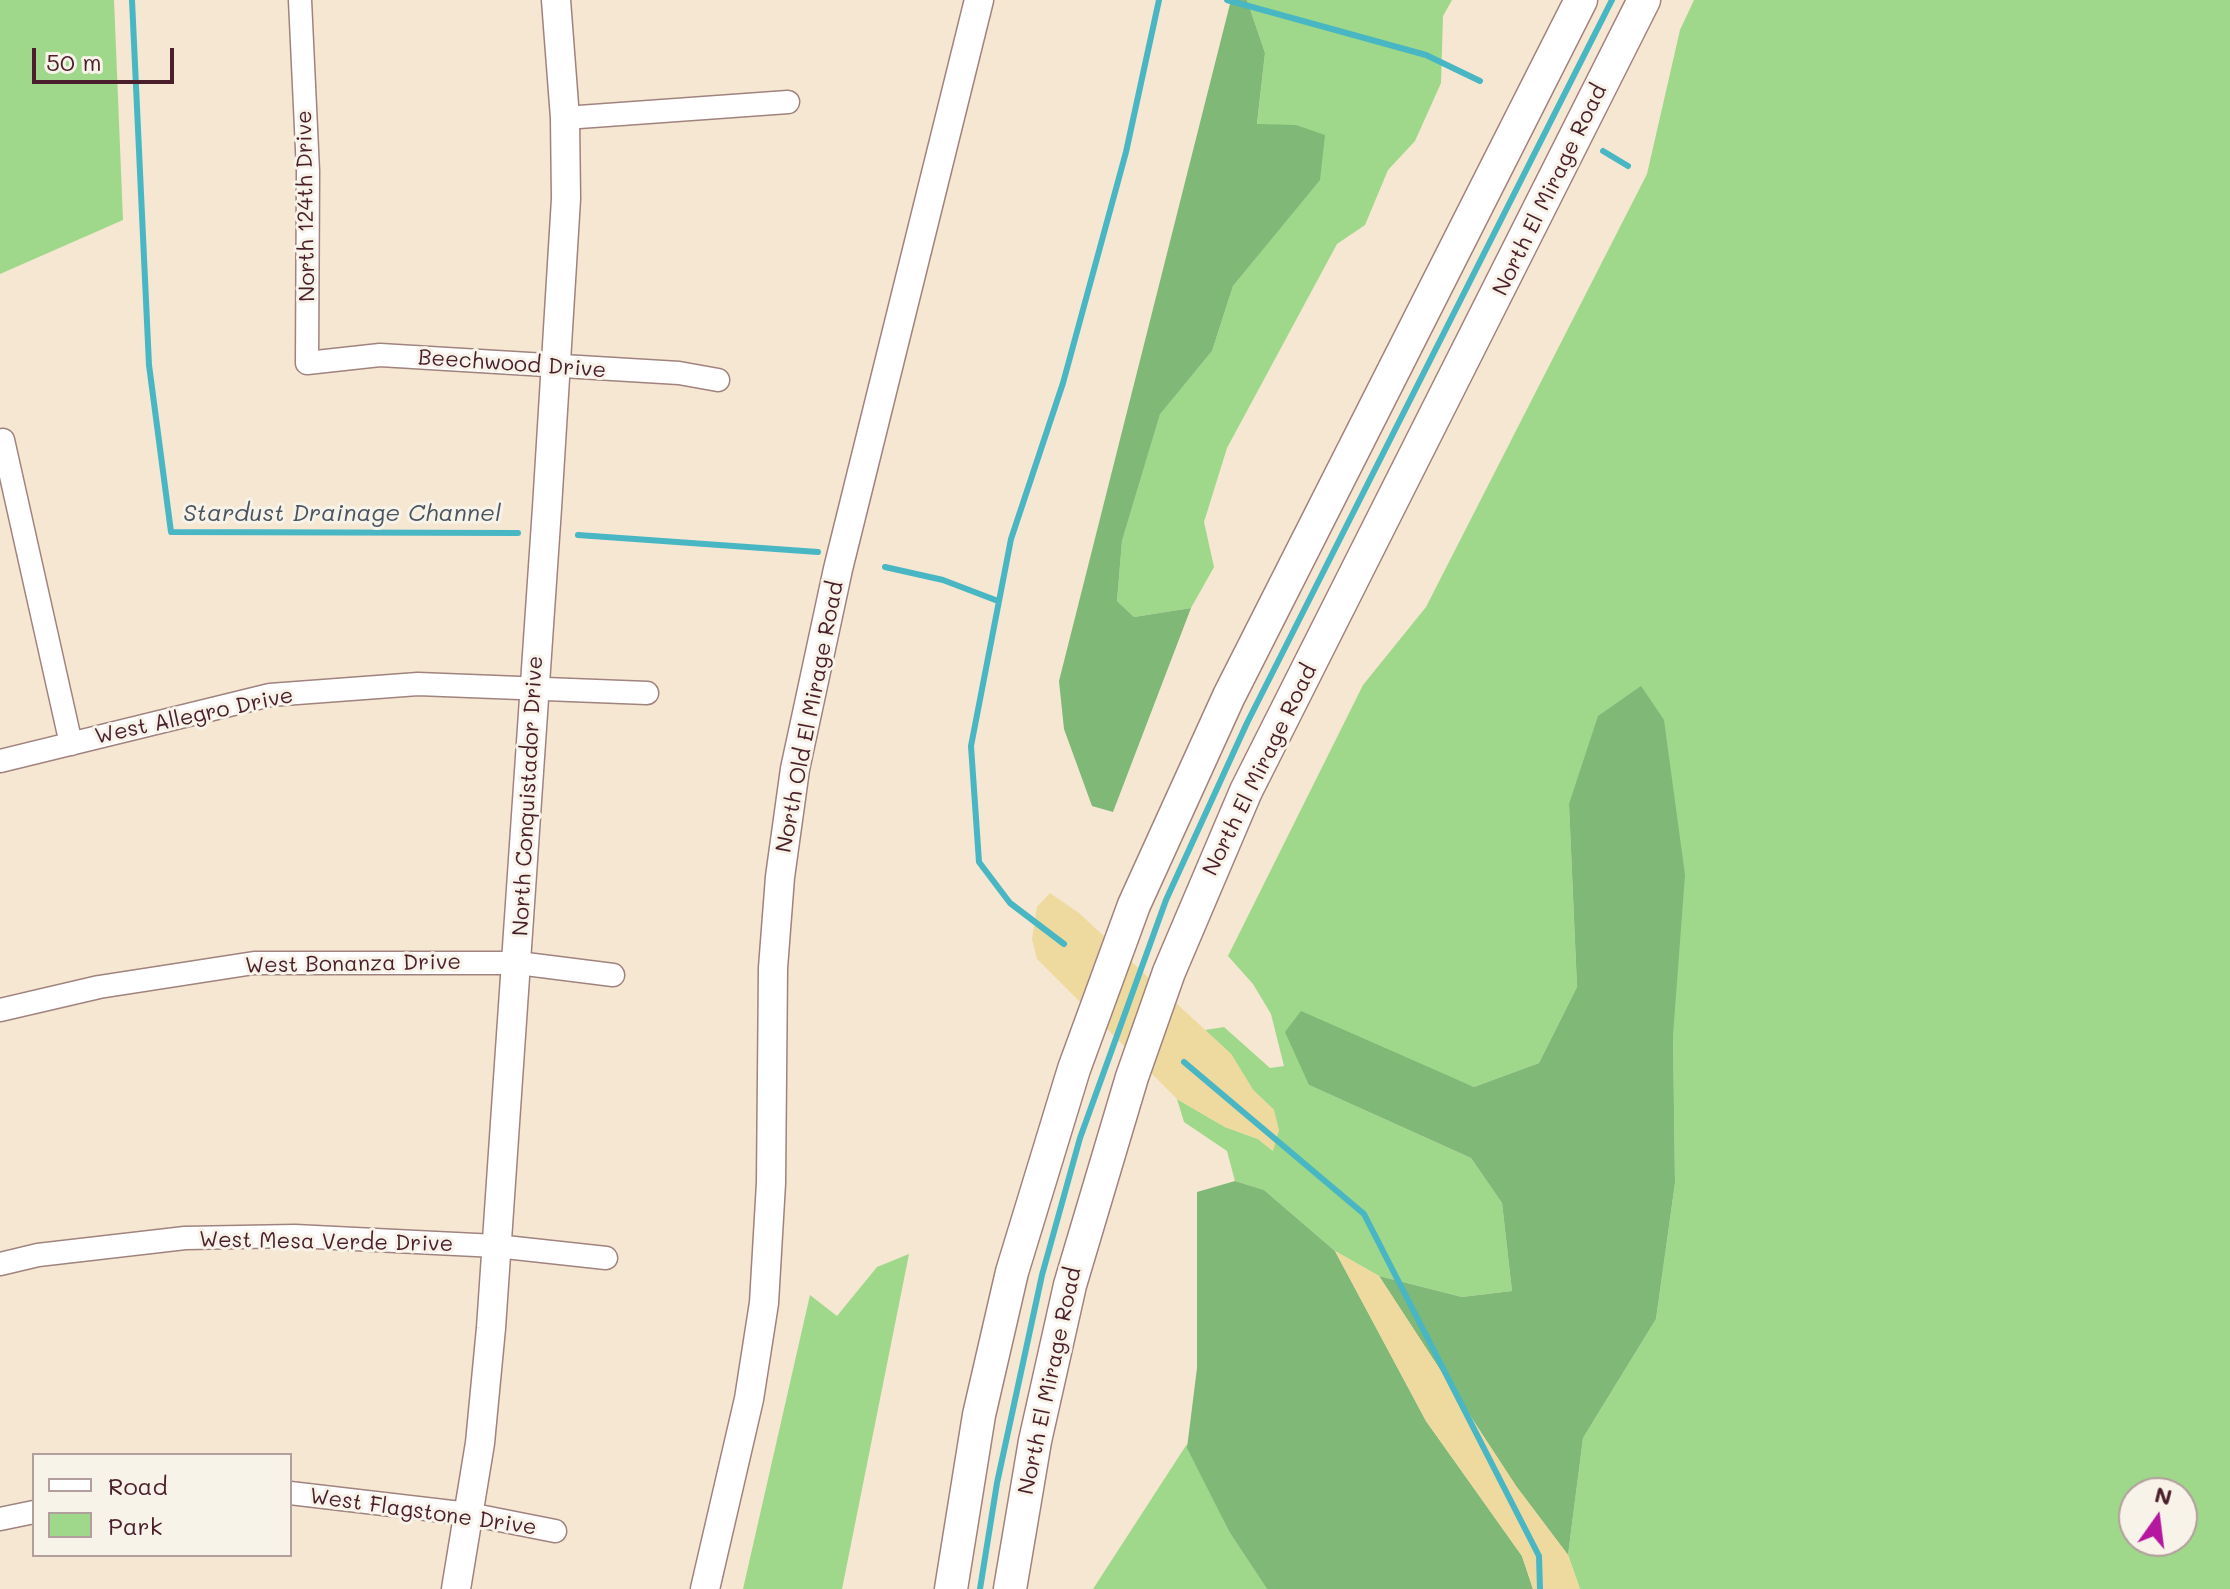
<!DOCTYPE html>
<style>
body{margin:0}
#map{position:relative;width:2230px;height:1589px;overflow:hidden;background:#f5e7d2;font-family:Mali,sans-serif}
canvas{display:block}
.legend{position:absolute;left:32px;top:1453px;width:260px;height:104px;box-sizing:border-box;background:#f7f3e8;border:2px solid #b29e9c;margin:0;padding:10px 14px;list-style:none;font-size:24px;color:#4a1f2b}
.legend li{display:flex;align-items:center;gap:16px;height:40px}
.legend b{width:40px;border:2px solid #b29e9c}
.north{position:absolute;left:2118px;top:1477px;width:80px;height:80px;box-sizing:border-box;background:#f7f3e8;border:2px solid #b29e9c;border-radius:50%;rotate:14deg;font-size:22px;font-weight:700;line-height:32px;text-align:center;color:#4a1f2b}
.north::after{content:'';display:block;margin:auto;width:28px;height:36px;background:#b5179e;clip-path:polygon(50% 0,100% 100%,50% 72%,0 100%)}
.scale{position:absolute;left:32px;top:48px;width:142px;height:36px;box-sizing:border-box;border:4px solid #4a1f2b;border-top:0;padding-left:10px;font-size:24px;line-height:28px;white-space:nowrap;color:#4a1f2b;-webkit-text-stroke:6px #f7f3e8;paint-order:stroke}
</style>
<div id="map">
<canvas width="2230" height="1589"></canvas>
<ul class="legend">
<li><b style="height:10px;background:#fff"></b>Road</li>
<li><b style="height:22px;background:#9fd88b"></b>Park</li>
</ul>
<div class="north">N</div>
<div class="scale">50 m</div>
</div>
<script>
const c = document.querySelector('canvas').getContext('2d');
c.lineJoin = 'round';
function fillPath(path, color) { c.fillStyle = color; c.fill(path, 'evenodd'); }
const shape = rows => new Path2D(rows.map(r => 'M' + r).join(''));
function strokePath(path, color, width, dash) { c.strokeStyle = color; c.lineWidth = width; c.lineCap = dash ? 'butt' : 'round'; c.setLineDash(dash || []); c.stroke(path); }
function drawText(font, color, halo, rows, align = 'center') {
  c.font = font + ' Mali,sans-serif'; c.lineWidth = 6; c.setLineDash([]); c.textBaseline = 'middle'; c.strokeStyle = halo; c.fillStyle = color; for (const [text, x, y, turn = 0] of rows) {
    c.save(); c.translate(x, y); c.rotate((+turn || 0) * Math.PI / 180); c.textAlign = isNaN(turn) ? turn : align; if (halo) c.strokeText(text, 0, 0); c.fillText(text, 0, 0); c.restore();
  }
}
const green = shape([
 [0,0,114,0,123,220,0,274],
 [1247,0,1452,0,1443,16,1441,83,1415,141,1388,170,1365,225,1337,244,1227,448,1204,522,1214,567,1191,608,1134,617,1117,601,1122,541,1160,413,1212,351,1233,286,1320,179,1296,125,1257,125,1265,53],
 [1694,0,2230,0,2230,1589,1580,1589,1568,1555,1583,1438,1656,1319,1675,1183,1673,1035,1569,804,1577,987,1539,1063,1474,1087,1396,1055,1309,1085,1471,1158,1502,1203,1512,1291,1462,1297,1379,1276,1335,1251,1264,1190,1235,1181,1227,1151,1184,1122,1177,1099,1225,1127,1258,1139,1273,1151,1274,1110,1253,1090,1231,1054,1205,1030,1224,1027,1270,1068,1284,1066,1271,1014,1253,984,1228,956,1363,685,1426,607,1647,174,1680,30],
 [2134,1493,2182,1493,2182,1541,2134,1541],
 [909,1254,842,1589,743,1589,810,1295,837,1316,877,1267],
 [1187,1444,1230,1533,1267,1589,1093,1589]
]);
const forest = shape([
 [1231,0,1247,0,1265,53,1257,124,1296,125,1325,135,1320,180,1233,286,1212,351,1160,414,1122,541,1117,601,1134,617,1191,608,1113,812,1092,806,1064,729,1059,681],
 [1641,686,1664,720,1685,875,1673,1035,1675,1183,1656,1319,1583,1438,1568,1555,1516,1486,1379,1276,1462,1297,1512,1291,1502,1203,1471,1158,1309,1085,1285,1032,1301,1011,1474,1087,1539,1063,1577,987,1569,804,1598,716],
 [1235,1181,1264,1190,1335,1251,1426,1421,1522,1556,1533,1589,1267,1589,1230,1533,1187,1448,1197,1368,1197,1192]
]);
const sand = shape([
 [1050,893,1079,913,1231,1054,1253,1090,1274,1110,1279,1130,1273,1151,1258,1139,1225,1127,1177,1099,1037,959,1032,939,1037,907],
 [1335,1251,1379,1276,1516,1486,1568,1555,1580,1589,1533,1589,1522,1556,1426,1421]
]);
const stream = shape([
 [132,0,149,365,171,532,518,533],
 [1227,0,1426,55,1480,81],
 [1603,151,1628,166],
 [578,535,818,552],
 [885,567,943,580,998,601],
 [1064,944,1010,903,979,862,971,746,1011,539,1063,383,1126,152,1159,0],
 [1184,1062,1364,1214,1539,1556,1540,1589],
 [980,1589,997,1483,1042,1275,1080,1138,1166,900,1247,723,1612,0]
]);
const minor = shape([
 [300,0,308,171,307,363,380,355,679,373,718,380],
 [565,118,788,102],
 [3,440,71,744],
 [0,761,270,695,418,684,647,693],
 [0,1010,99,987,254,963,518,963,613,975],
 [0,1264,38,1255,185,1238,295,1236,496,1246,606,1258],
 [290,1493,469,1514,555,1531],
 [0,1519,34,1512]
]);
const tertiary = shape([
 [456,1589,480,1443,491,1328,547,508,566,199,565,118,556,0],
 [705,1589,749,1399,764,1303,771,1183,773,968,780,877,795,769,838,569,979,0]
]);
const secondary = shape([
 [951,1589,979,1415,1012,1272,1074,1069,1134,905,1229,696,1581,0],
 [1010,1589,1035,1441,1070,1285,1132,1077,1169,972,1246,791,1644,0]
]);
const streetNames = [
 ["North El Mirage Road",1550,190,-64],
 ["North 124th Drive",306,206,-91],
 ["Beechwood Drive",512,364,4],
 ["West Allegro Drive",194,716,-12],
 ["North Old El Mirage Road",810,717,-79],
 ["North El Mirage Road",1260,770,-64],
 ["North Conquistador Drive",528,796,-87],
 ["West Bonanza Drive",353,964,-1],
 ["West Mesa Verde Drive",326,1242,1],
 ["North El Mirage Road",1050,1381,-78],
 ["West Flagstone Drive",423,1512,8]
];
const waterNames = [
 ["Stardust Drainage Channel",342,514]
];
fillPath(green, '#9fd88b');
fillPath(forest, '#7fb877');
fillPath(sand, '#eeda9e');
strokePath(stream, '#49b6c4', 6);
strokePath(minor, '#a0837e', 25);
strokePath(tertiary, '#a0837e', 31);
strokePath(secondary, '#a0837e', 35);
strokePath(minor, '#fff', 22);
strokePath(tertiary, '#fff', 28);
strokePath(secondary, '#fff', 32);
drawText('22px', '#4a1f2b', '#f7f3e8', streetNames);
drawText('italic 24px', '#4a5461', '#f7f3e8', waterNames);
</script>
